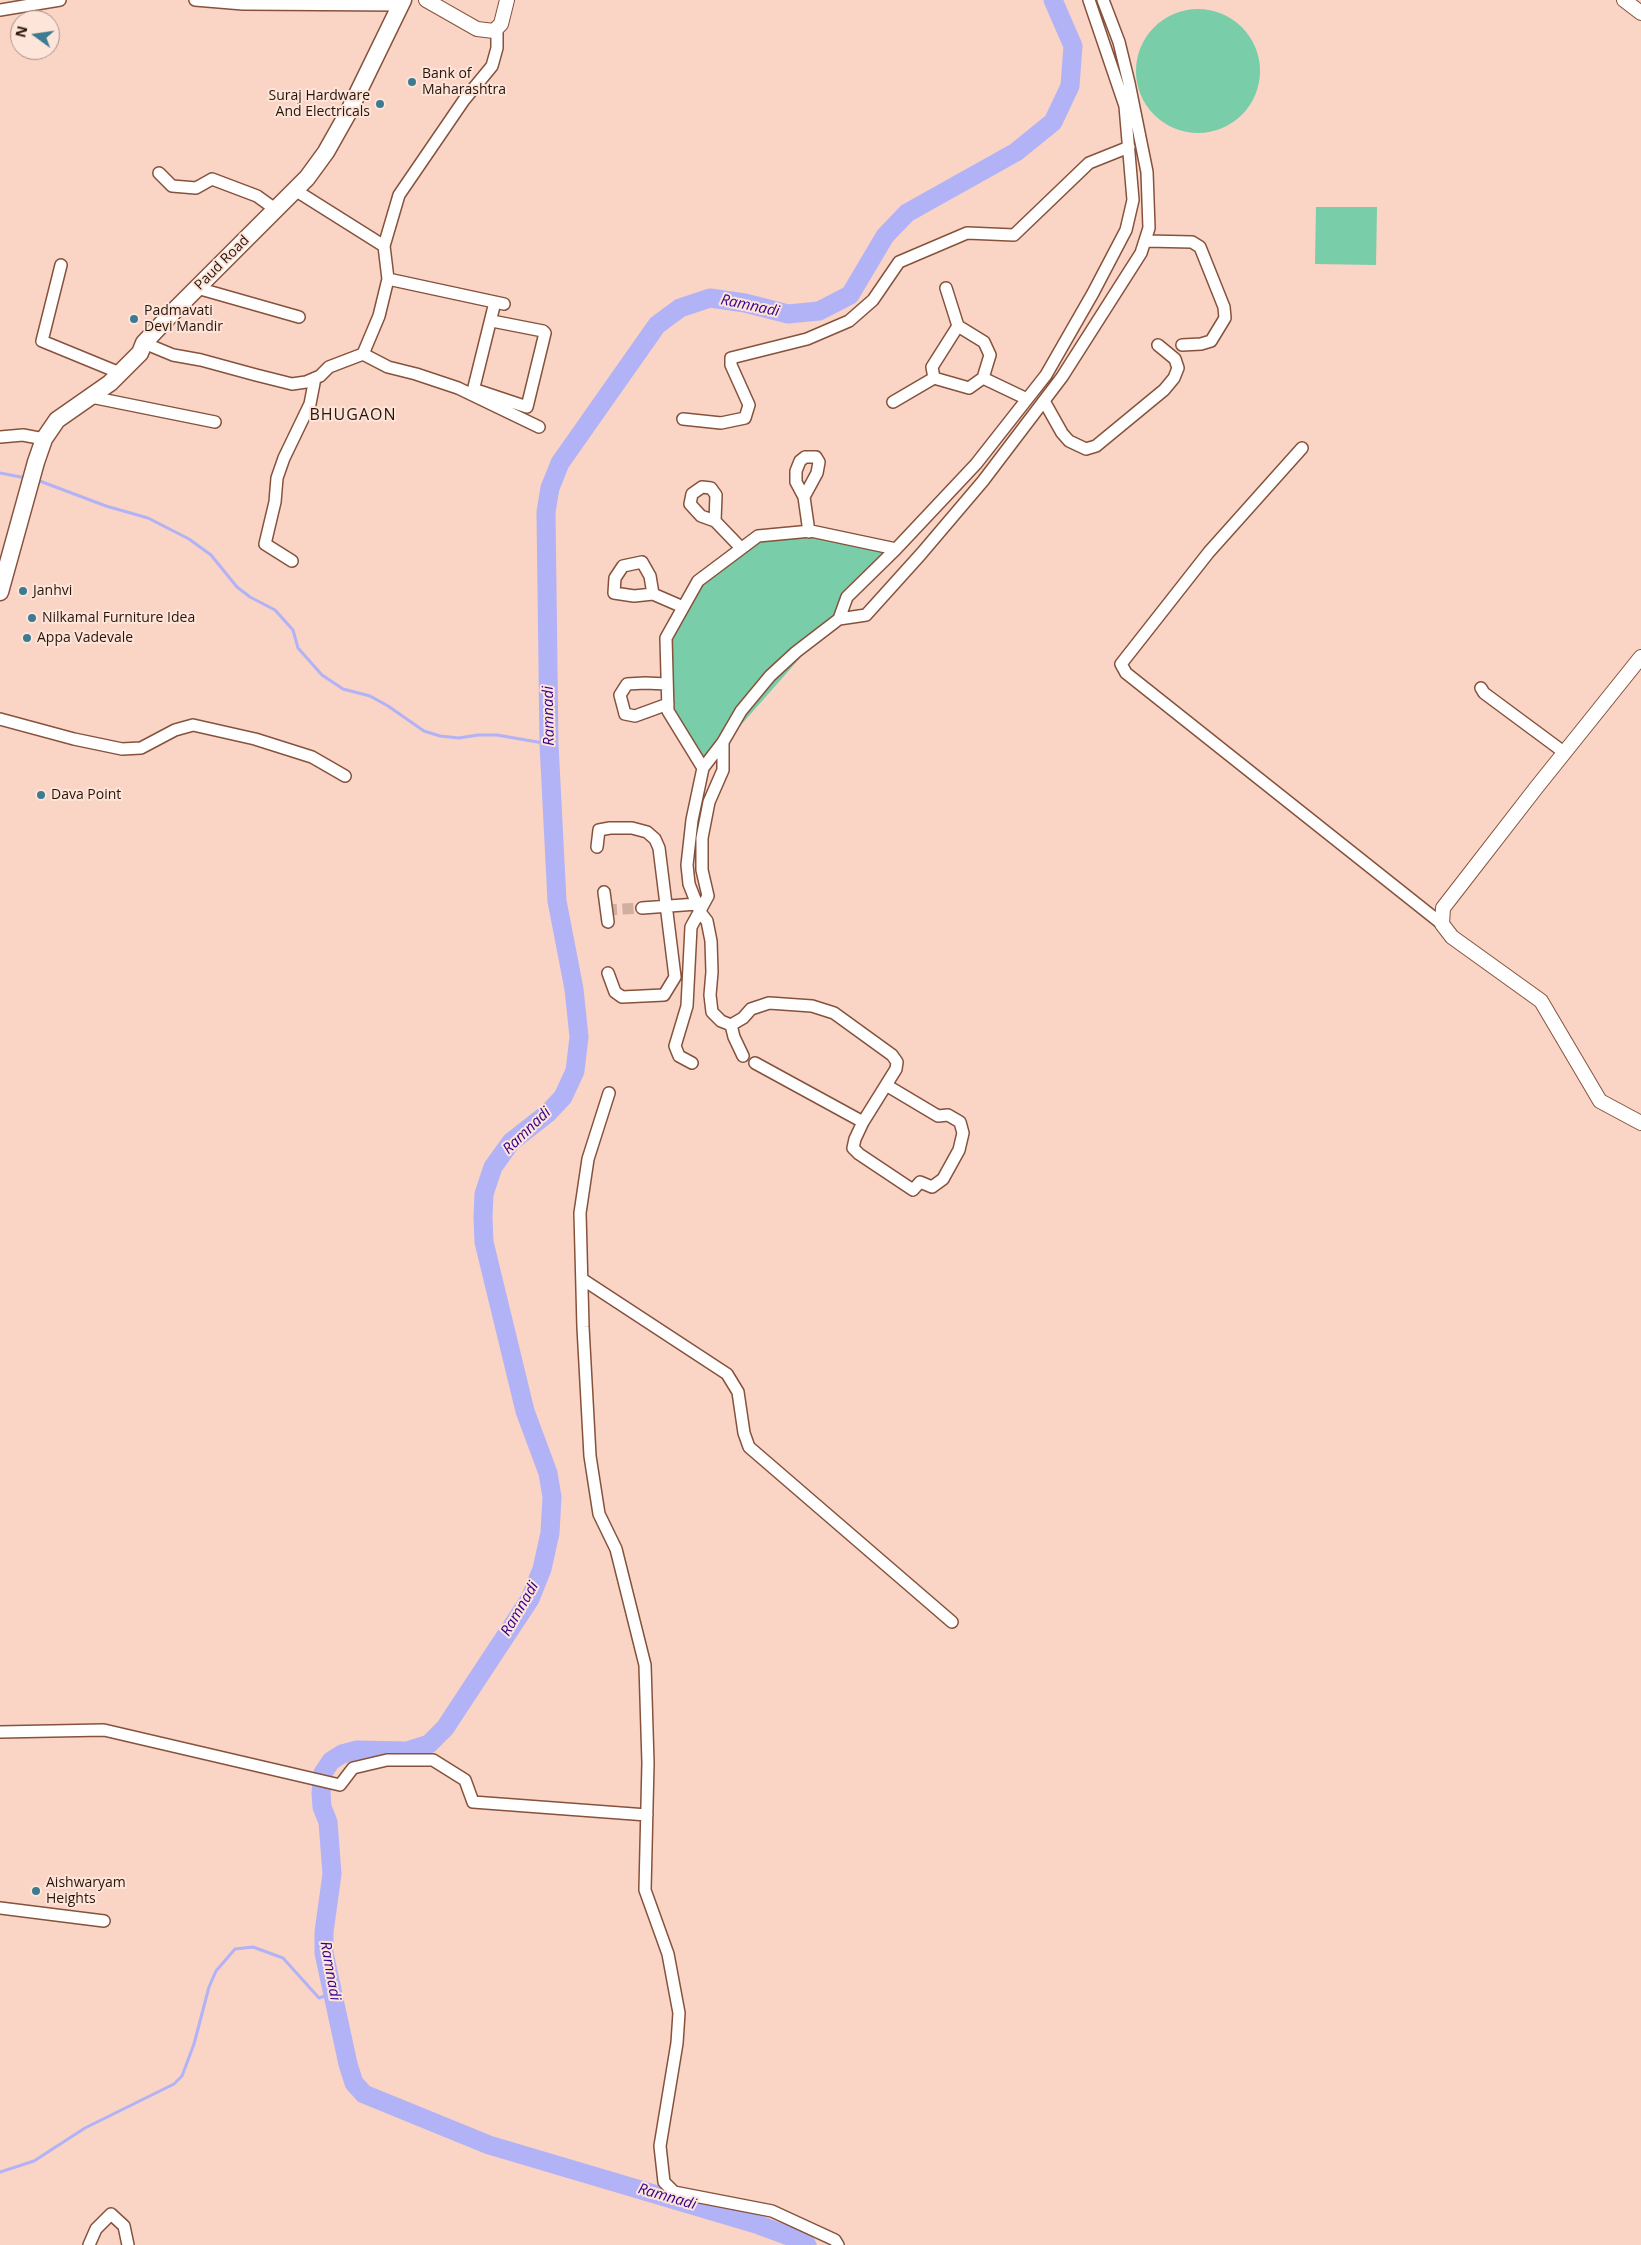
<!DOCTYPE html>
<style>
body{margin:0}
#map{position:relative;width:1641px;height:2245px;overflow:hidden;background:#fad4c5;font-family:"Open Sans",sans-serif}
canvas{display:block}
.north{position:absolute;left:10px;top:10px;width:50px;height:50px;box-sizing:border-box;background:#fee5da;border:1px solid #a99187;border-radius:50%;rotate:284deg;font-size:14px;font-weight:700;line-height:20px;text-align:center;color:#29140a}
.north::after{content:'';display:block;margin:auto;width:18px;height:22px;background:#3d7b91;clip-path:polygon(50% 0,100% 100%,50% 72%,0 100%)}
</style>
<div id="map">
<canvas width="1641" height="2245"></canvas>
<div class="north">N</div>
</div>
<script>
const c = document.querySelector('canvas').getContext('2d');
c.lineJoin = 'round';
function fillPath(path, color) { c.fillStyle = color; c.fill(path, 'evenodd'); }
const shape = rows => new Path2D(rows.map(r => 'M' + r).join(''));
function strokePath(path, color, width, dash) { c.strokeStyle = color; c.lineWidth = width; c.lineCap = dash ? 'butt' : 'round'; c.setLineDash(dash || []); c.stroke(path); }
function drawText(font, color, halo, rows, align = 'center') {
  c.font = font + ' "Open Sans",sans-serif'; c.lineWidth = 4; c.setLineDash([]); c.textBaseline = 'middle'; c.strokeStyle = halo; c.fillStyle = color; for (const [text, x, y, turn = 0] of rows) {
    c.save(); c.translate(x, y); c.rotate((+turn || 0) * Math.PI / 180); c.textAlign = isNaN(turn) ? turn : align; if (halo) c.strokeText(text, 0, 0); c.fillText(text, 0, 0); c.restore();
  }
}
const green = shape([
 '1136 71a62 62 0 1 1 124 0a62 62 0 1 1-124 0Z',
 [1316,207,1377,207,1376,265,1315,264],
 [811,531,896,549,703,768,668,711,666,638,698,581,758,536]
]);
const stream = shape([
 [0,473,26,478],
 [37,480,106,506,148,518,189,539,211,555,237,587,250,597,275,610,293,630,298,648,322,675,343,689,370,696,388,706,424,731,440,736,459,738,478,735,497,735,549,744],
 [0,2172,34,2161,85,2128,174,2084,182,2076,194,2044,209,1987,216,1971,235,1949,253,1947,283,1958,319,1998,333,1993]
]);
const river = shape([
 [807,2245,797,2239,759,2225,489,2145,364,2094,354,2083,348,2064,324,1953,324,1932,332,1874,328,1822,322,1807,321,1793,323,1773,331,1761,342,1754,357,1750,407,1751,429,1744,445,1728,530,1599,542,1569,550,1533,552,1497,548,1473,525,1411,484,1242,483,1217,484,1194,493,1167,511,1142,548,1113,563,1097,575,1071,579,1037,574,989,557,901,549,744,546,512,550,488,560,463,657,325,680,308,710,298,745,303,788,314,819,311,850,295,885,236,907,213,1016,152,1053,122,1070,86,1073,46,1053,0]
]);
const minorTunnel = shape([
 [606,910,642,908]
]);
const minor = shape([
 [195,0,243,4,401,5],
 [0,10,60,0],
 [159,173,172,186,196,188,212,179,257,196,275,209],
 [295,190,384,246,399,195,464,100,492,66,497,48,497,28],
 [1146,241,1192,242,1200,247,1224,307,1225,318,1211,341,1201,344,1182,345],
 [61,265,42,341,120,373],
 [388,279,504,304],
 [197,288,299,317],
 [946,288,958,326],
 [492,321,543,331,545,333,527,407,476,390,474,387,495,302],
 [144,343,173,355,201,360,256,375,292,384,306,382,320,376,329,367,363,354,379,316,388,279,384,246],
 [363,354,388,367,416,374,458,388,539,427],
 [983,378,990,355,984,342,958,326,932,367,934,378,969,388,983,378,1027,399],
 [91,397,215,422],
 [1044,401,1062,433,1069,441,1086,449,1096,446,1164,390,1174,378,1178,368,1175,359,1158,345],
 [893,402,934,378],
 [683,419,721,423,745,418,749,405,731,365,731,358,807,339,849,321,873,300,899,262,967,233,1014,235,1089,163,1129,147],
 [0,437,23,435,44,439],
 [1302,448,1209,552,1121,664,1126,673,1442,924],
 [804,497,817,473,819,462,816,457,805,457,800,461,796,471,796,482,804,497,809,532],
 [715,521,716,495,711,488,702,487,692,494,690,504,701,516,715,521,741,548],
 [292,561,265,544,275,502,277,478,284,458,310,404,315,378],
 [653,594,650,576,642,562,623,566,615,578,614,593,634,596,653,594,683,607],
 [839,619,847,597,896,549,976,464,1046,375,1093,293,1126,230,1133,200,1125,106,1089,0],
 [667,684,645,683,627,684,620,695,625,714,635,716,668,704],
 [1481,688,1484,693,1565,753],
 [0,719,74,739,122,749,141,748,175,730,193,725,255,739,312,757,345,776],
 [703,768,668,711,666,638,698,581,758,536,811,531,896,549],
 [597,847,599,830,610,828,632,828,647,832,655,839,659,848,675,977,664,995,622,997,615,992,608,973],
 [604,892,608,922],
 [642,908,697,904],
 [731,1025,734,1037,743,1056],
 [692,1063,679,1056,675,1046,687,1006,691,927,708,896,702,870,702,838,709,802,723,770,723,742],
 [755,1063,863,1122],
 [886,1085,938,1116,948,1115,960,1122,963,1133,959,1150,943,1179,932,1187,920,1182,913,1190,859,1154,853,1148,855,1139,863,1122,896,1069,897,1062,892,1055,834,1013,812,1006,769,1003,751,1009,743,1018,731,1025,721,1021,712,1012,710,995,712,972,711,941,707,921,700,912,689,884,687,865,692,820,703,768,723,742,741,711,770,676,796,652,839,619,866,615,921,554,983,481,1062,377,1141,253,1149,228,1147,172,1129,83,1119,42,1103,0],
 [609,1093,588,1159,580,1213,583,1327,590,1456,599,1514,616,1549,645,1665,648,1763,645,1890,668,1954,679,2013,677,2043,660,2146,664,2182,674,2192,772,2211,835,2240,838,2245],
 [582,1279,727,1374,738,1392,744,1433,749,1447,952,1622],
 [0,1732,104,1730,340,1785,353,1768,387,1760,433,1760,465,1780,473,1802,647,1815],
 [0,1908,104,1921],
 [89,2245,96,2229,111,2214,124,2226,128,2245]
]);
const tertiary = shape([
 [426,0,477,29,494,31,501,24,507,0],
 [1624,0,1641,13],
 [1641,657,1536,788,1443,908,1442,924,1452,937,1541,1001,1600,1101,1641,1123]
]);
const primary = shape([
 [0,592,36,462,44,439,57,420,110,383,140,353,144,343,176,309,307,178,326,152,348,113,403,0]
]);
const markers = [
 [412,82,5,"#3d7b91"],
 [380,104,5,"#3d7b91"],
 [134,319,5,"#3d7b91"],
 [23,591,5,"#3d7b91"],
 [32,618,5,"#3d7b91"],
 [27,638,5,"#3d7b91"],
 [41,795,5,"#3d7b91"],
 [36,1891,5,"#3d7b91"]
];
const poiNames = [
 ["Bank of",422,74],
 ["Maharashtra",422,90],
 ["Suraj Hardware",370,96,"right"],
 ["And Electricals",370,112,"right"],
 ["Padmavati",144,311],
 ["Devi Mandir",144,327],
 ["Janhvi",33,591],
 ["Nilkamal Furniture Idea",42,618],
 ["Appa Vadevale",37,638],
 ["Dava Point",51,795],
 ["Aishwaryam",46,1883],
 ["Heights",46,1899]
];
const streetNames = [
 ["Paud Road",222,263,-45]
];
const waterNames = [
 ["Ramnadi",750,306,12],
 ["Ramnadi",549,716,-91],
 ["Ramnadi",527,1131,-44],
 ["Ramnadi",520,1609,-60],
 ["Ramnadi",330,1971,80],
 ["Ramnadi",667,2197,16]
];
const quarterNames = [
 ["BHUGAON",353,415]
];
fillPath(green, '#79cda8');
strokePath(stream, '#b2b2f7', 3);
strokePath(river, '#b2b2f7', 19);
strokePath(minorTunnel, '#d0aea0', 11, [11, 5.5]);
strokePath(minor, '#86523c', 14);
strokePath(tertiary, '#86523c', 16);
strokePath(primary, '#86523c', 19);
strokePath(minor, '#fff', 11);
strokePath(tertiary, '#fff', 14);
strokePath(primary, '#fff', 16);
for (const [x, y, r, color] of markers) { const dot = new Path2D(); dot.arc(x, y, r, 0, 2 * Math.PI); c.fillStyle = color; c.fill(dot); strokePath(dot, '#fee5da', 2); }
drawText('14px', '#29140a', '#fee5da', poiNames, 'left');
drawText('14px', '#29140a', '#fee5da', streetNames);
drawText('italic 15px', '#33008e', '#fee5da', waterNames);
c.letterSpacing = '1px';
drawText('16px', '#29140a', '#fee5da', quarterNames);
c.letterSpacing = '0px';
</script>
